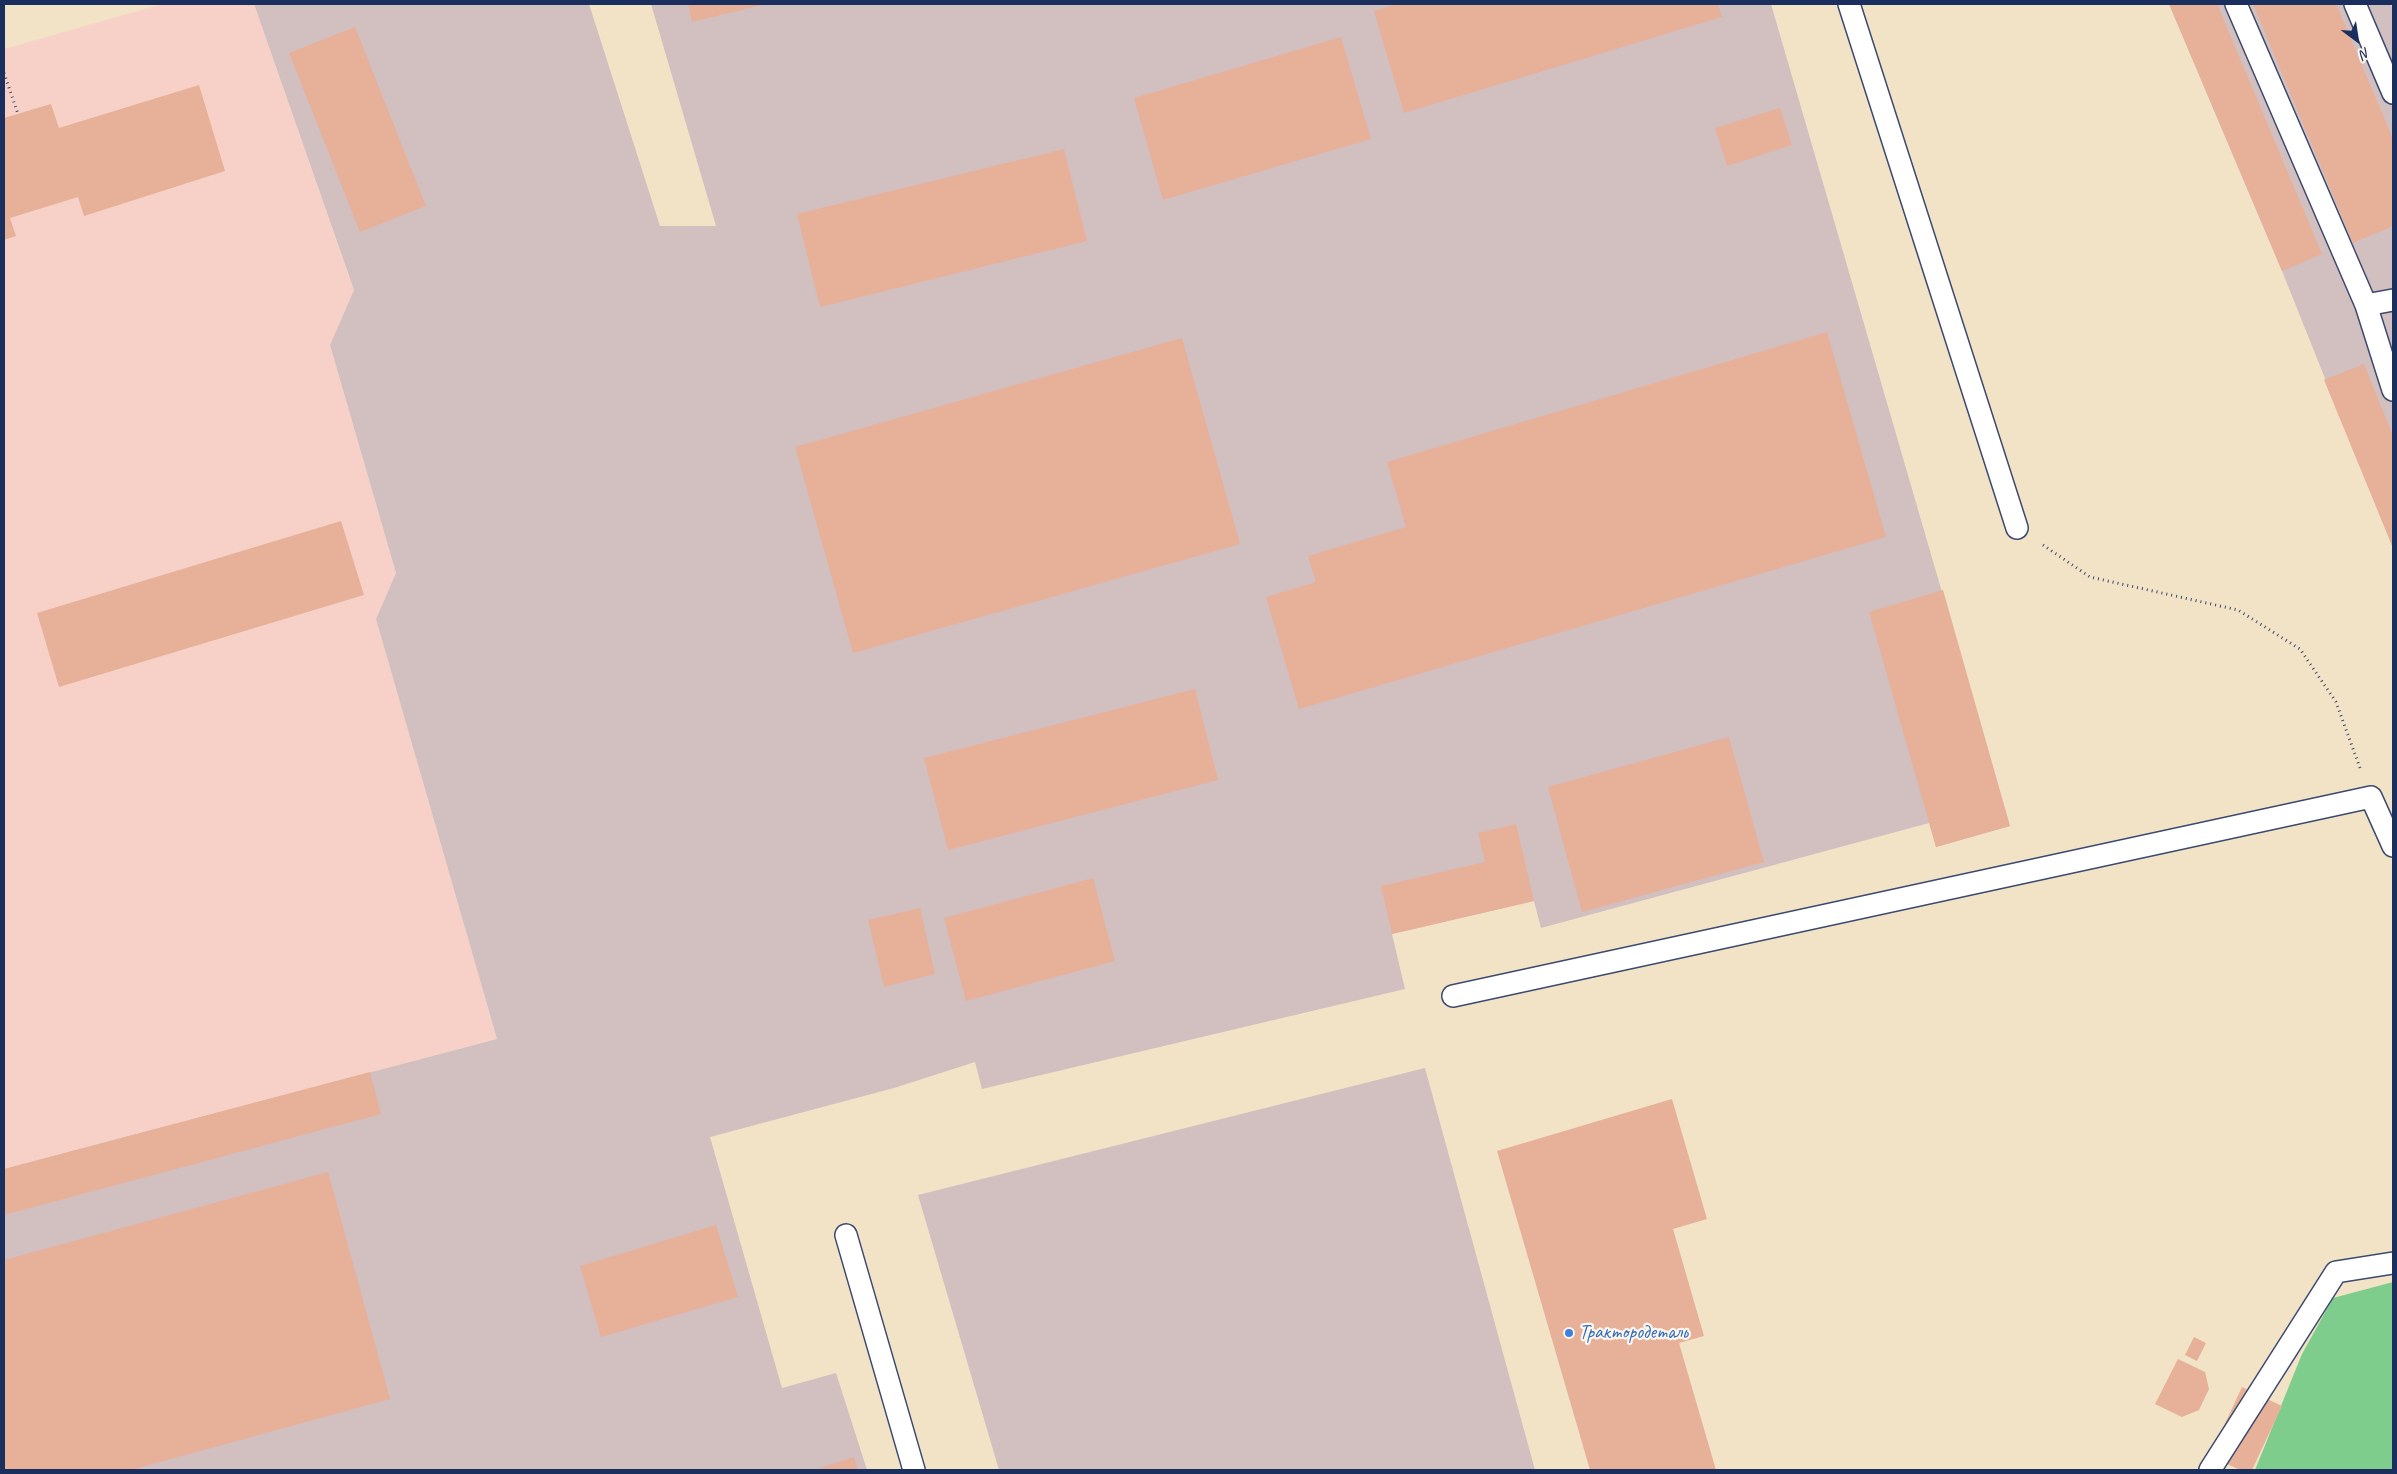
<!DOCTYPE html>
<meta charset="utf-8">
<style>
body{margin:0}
#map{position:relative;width:2397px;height:1474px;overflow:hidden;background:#f2e3c7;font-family:Caveat,sans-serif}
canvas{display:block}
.frame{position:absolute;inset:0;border:5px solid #1b2f5e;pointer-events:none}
.north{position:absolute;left:2332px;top:15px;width:50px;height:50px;-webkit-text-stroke:4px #fbf7ec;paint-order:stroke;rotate:149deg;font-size:14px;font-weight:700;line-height:20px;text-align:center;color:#1b2f5e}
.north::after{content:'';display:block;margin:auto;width:18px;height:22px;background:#1b2f5e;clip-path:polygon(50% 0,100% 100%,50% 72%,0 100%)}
</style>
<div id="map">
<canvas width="2397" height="1474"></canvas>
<div class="frame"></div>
<div class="north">N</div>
</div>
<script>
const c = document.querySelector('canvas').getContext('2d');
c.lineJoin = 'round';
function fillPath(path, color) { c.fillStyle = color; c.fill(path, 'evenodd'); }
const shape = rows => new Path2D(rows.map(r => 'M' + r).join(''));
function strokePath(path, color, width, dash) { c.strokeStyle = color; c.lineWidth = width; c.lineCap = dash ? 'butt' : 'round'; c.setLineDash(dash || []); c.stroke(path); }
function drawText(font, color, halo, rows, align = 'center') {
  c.font = font + ' Caveat,sans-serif'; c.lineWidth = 4.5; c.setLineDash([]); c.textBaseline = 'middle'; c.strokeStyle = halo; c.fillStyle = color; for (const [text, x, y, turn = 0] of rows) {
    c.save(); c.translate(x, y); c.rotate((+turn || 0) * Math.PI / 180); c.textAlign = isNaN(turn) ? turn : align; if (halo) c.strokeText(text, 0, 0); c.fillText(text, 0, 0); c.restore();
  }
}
const built = shape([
 [162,4,254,4,354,291,330,345,396,573,376,619,497,1039,4,1169,4,49]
]);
const industrial = shape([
 [254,4,589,4,660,226,716,226,651,4,1771,4,2010,826,1936,847,1929,823,1541,928,1534,901,1392,934,1405,989,982,1089,975,1062,894,1088,710,1137,782,1388,836,1373,867,1470,4,1470,4,1169,497,1039,376,619,396,573,330,345,354,290],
 [2169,4,2391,4,2393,10,2393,548,2282,271],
 [1425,1068,1535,1470,999,1470,918,1195]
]);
const green = shape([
 [2393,1282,2393,1470,2255,1470,2302,1354,2333,1298]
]);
const building = shape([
 [688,4,766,4,692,22],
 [1396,4,1718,4,1722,17,1404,113,1374,11],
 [2169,4,2217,4,2322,254,2282,271],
 [2253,4,2336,4,2393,139,2393,226,2353,243],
 [355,27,426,206,360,232,289,53],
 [1341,37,1371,139,1163,200,1134,98],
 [199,85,225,171,84,216,78,197,10,218,16,236,4,240,4,118,51,104,59,128],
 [1780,108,1792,145,1727,166,1715,128],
 [1064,149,1087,241,820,307,797,214],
 [1827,332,1886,537,1299,709,1266,597,1316,582,1308,556,1406,527,1387,462],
 [1182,338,1240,544,853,653,795,447],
 [2364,364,2393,436,2393,548,2324,380],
 [341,521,364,595,59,687,37,613],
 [1943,590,2010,826,1936,847,1869,612],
 [1195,689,1218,780,948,850,924,758],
 [1729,737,1764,862,1582,912,1548,787],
 [1516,824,1534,901,1392,934,1381,886,1485,862,1478,833],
 [1093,878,1115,961,966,1001,944,918],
 [920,908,935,974,884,987,868,920],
 [370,1072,381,1114,4,1215,4,1169],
 [1672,1099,1707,1219,1673,1229,1704,1336,1679,1343,1716,1470,1590,1470,1497,1151],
 [328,1172,390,1399,131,1470,4,1470,4,1260],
 [716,1225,738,1297,601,1337,580,1266],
 [2194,1337,2206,1343,2197,1361,2185,1355],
 [2178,1359,2205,1372,2209,1389,2199,1410,2182,1417,2155,1404],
 [2242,1387,2282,1406,2252,1470,2240,1470,2210,1456],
 [854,1457,858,1470,814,1470]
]);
const path = shape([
 [4,73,18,114],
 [2043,545,2090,577,2238,610,2300,649,2336,702,2360,768]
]);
const service = shape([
 [1849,4,2017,528],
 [2236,4,2366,305,2393,390],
 [2355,4,2393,93],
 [2366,305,2393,300],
 [1453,996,2371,797,2393,846],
 [846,1235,914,1470],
 [2210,1470,2336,1272,2393,1263]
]);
const markers = [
 [1569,1333,5,"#3f7fe0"]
];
const shopNames = [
 ["Трактородеталь",1579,1333]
];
fillPath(built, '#f7d1c8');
fillPath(industrial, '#d2bfc0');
fillPath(green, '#7fcd8d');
fillPath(building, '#e7b099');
strokePath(service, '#3b4a6e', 24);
strokePath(path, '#3b4a6e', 3, [1, 4]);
strokePath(service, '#fff', 21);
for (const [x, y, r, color] of markers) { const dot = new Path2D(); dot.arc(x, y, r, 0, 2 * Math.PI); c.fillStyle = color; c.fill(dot); strokePath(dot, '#fbf7ec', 2); }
drawText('20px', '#366cbe', '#fbf7ec', shopNames, 'left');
</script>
